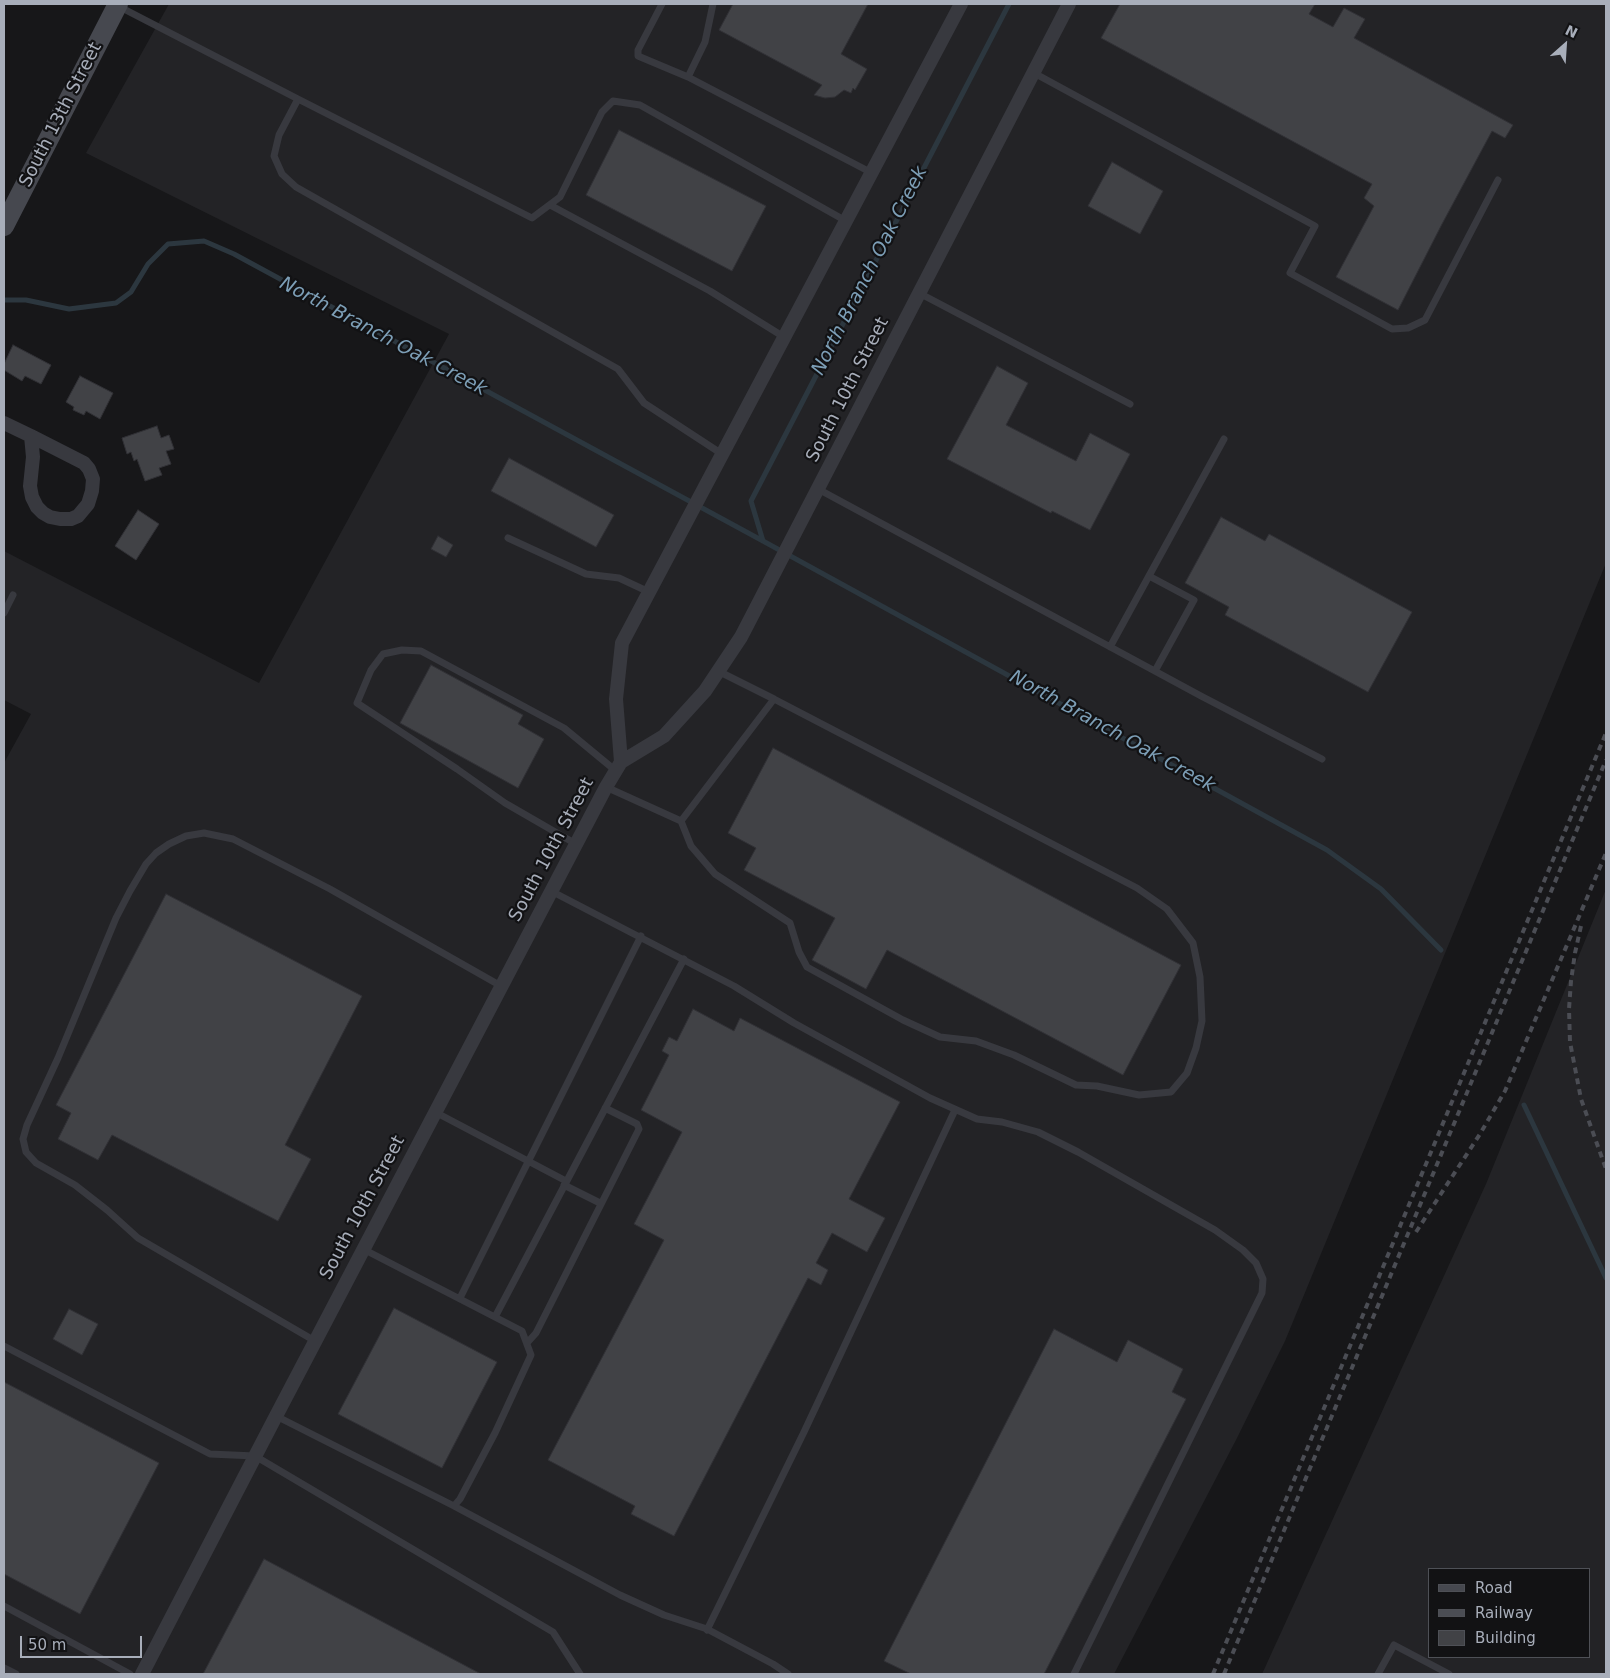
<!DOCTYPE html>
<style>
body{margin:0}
#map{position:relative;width:1610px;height:1678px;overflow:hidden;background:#171719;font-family:"DejaVu Sans",sans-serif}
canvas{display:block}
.frame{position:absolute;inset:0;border:5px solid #a8aeba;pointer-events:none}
.legend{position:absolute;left:1428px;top:1568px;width:162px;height:90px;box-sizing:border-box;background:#121214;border:1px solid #4e5056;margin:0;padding:6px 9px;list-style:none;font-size:15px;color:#a8aeba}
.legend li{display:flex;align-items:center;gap:10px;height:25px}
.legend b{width:25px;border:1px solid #4e5056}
.north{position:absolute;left:1540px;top:20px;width:50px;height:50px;-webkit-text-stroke:4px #121214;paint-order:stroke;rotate:26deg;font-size:14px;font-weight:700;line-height:20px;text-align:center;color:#a8aeba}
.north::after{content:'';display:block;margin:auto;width:18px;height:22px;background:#a8aeba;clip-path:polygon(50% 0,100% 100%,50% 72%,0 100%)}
.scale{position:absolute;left:20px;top:1636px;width:122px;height:22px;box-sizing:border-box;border:2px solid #a8aeba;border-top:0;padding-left:6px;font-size:15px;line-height:18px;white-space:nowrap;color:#a8aeba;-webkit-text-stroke:4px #121214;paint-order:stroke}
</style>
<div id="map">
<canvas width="1610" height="1678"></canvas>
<div class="frame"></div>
<ul class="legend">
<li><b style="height:6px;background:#46484f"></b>Road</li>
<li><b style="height:6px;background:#4b4d54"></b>Railway</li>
<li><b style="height:14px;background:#414246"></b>Building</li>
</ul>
<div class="north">N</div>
<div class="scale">50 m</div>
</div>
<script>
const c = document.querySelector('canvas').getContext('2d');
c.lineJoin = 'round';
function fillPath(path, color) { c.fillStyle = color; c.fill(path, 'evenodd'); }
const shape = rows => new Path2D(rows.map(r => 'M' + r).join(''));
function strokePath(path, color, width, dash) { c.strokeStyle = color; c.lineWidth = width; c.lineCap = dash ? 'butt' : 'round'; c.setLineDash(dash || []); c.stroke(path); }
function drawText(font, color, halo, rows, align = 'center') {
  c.font = font + ' "DejaVu Sans",sans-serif'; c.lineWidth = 4.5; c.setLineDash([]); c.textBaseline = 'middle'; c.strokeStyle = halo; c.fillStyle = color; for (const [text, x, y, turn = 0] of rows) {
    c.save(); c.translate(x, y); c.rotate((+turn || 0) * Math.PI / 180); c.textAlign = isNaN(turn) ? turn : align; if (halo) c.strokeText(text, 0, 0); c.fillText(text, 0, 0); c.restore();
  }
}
const built = shape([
 [169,4,1606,4,1606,563,1285,1341,1236,1440,1114,1674,4,1674,4,763,31,714,4,700,4,551,259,683,449,334,86,153],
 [1606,889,1606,1674,1262,1674,1486,1184],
 [1429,1569,1589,1569,1589,1657,1429,1657]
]);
const stream = shape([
 [4,300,26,300,69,309,116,303,131,292,148,264,168,244,204,241,234,254,763,541,1327,850,1381,889,1441,950],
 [763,541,751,501,1009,4],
 [1524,1105,1606,1278]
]);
const building = shape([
 [733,4,868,4,841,54,867,69,855,90,853,88,851,93,844,90,835,97,825,98,814,95,822,85,719,30,733,4],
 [1120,4,1315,4,1309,14,1333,27,1344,8,1365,19,1354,38,1513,125,1505,138,1492,131,1442,224,1398,310,1336,277,1374,206,1364,198,1372,184,1101,38,1120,4],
 [619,130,766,206,732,271,586,195,619,130],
 [1112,162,1163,191,1140,234,1088,206,1112,162],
 [13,345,51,365,41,384,25,376,22,381,4,370,4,364,13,345],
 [997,366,1028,383,1006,425,1076,461,1090,433,1130,454,1090,530,1052,511,1051,513,947,459,997,366],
 [80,376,113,393,100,419,86,411,84,415,73,410,74,407,66,402,80,376],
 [157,426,161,438,169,435,174,449,166,451,171,464,159,468,162,475,145,481,137,459,134,461,131,452,127,454,122,438,157,426],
 [509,458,614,515,596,547,491,491,509,458],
 [138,510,159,524,136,560,115,546,138,510],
 [1221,517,1265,541,1269,534,1412,612,1368,692,1225,615,1229,607,1185,583,1221,517],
 [438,536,453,545,446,557,431,549,438,536],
 [431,665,523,715,518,724,544,739,518,788,400,723,431,665],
 [773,748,1181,965,1123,1075,887,950,866,989,812,960,835,918,744,870,756,848,728,833,773,748],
 [166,894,362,996,285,1145,311,1159,278,1221,112,1135,98,1160,58,1139,71,1113,56,1105,166,894],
 [693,1009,734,1031,740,1018,900,1102,849,1199,885,1218,867,1252,832,1233,816,1263,828,1270,821,1285,808,1278,674,1536,631,1514,635,1506,548,1460,664,1240,634,1224,682,1132,641,1110,669,1055,662,1051,669,1037,677,1041,693,1009],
 [394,1308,497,1362,442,1468,338,1414,394,1308],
 [69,1309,98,1324,82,1355,53,1339,69,1309],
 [1054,1329,1117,1362,1128,1340,1183,1369,1172,1392,1186,1399,1044,1674,911,1674,884,1661,1054,1329],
 [4,1382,159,1463,80,1614,4,1574,4,1382],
 [264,1559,481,1674,203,1674,264,1559]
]);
const lane = shape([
 [662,4,638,50,638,56,688,77],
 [713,4,705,42,688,77,872,173],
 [118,6,298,99,532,218,560,197,602,112,613,101,640,105,846,221],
 [1034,73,1315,226,1290,273,1392,329,1408,328,1425,320,1498,180],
 [298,99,279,135,274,156,282,174,296,187,618,369,644,403,722,454],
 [550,205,710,291,784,337],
 [919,293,1130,404],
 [818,489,1201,696,1322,759],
 [508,538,586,574,619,578,649,592],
 [1149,576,1194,600,1155,671],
 [4,613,13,595],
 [1110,647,1224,439],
 [606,787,681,821,774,699,718,671],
 [681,821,691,846,715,874,790,923,799,952,807,967,903,1020,940,1037,976,1041,1014,1055,1076,1085,1097,1086,1139,1095,1171,1092,1187,1073,1196,1048,1202,1021,1200,977,1193,943,1167,909,1137,888,774,699],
 [576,844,505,803,457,769,357,703,371,670,383,654,402,650,421,651,564,728,616,771],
 [551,891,734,986,794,1023,930,1098,977,1119,1002,1122,1038,1132,1078,1152,1215,1230,1243,1250,1256,1263,1263,1279,1262,1293,1074,1674],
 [435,1112,566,1181],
 [564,1185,600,1203],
 [460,1298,641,936],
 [495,1317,684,959],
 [315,1341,138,1238,107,1210,75,1185,36,1163,26,1152,23,1139,27,1125,58,1058,116,918,130,891,146,864,156,853,169,844,186,836,204,833,233,839,330,889,501,986],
 [527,1343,536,1333,639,1129,637,1124,605,1108],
 [4,1346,210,1454,255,1456,553,1632,580,1674],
 [276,1416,454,1506,460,1499,495,1433,531,1355,522,1331,363,1249],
 [454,1506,620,1595,664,1615,707,1629,773,1664,788,1674],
 [4,1606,130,1674],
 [707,1630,804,1432,955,1110],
 [4,1668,16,1674],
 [1378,1674,1394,1645,1449,1674]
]);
const street = shape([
 [4,423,31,436,84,463,89,469,93,479,92,491,88,504,78,516,71,519,60,519,50,517,43,513,37,507,32,497,30,486,33,457,31,436],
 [621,762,616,699,622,643,961,4],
 [142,1674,276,1416,606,787,621,762,664,736,705,691,741,637,1069,4]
]);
const secondary = shape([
 [4,226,118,4]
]);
const rail = shape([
 [1581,926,1575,953,1571,981,1569,1009,1570,1042,1581,1099,1606,1169],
 [1416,1232,1480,1134,1505,1091,1606,853],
 [1213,1674,1606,733],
 [1224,1674,1606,760]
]);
const streetNames = [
 ["South 13th Street",61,115,-63],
 ["South 10th Street",848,390,-63],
 ["South 10th Street",552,850,-62],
 ["South 10th Street",363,1208,-62]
];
const waterNames = [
 ["North Branch Oak Creek",870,271,-63],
 ["North Branch Oak Creek",383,337,28],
 ["North Branch Oak Creek",1112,732,29]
];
fillPath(built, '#232326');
strokePath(stream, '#2c373f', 5);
fillPath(building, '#414246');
strokePath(building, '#313136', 1);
strokePath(lane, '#38393f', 7);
strokePath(street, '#38393f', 14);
strokePath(secondary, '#46484f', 20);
strokePath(rail, '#4b4d54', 4, [6, 5]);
drawText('18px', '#a8aeba', '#121214', streetNames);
drawText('italic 19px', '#7d9fb7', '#121214', waterNames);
</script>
